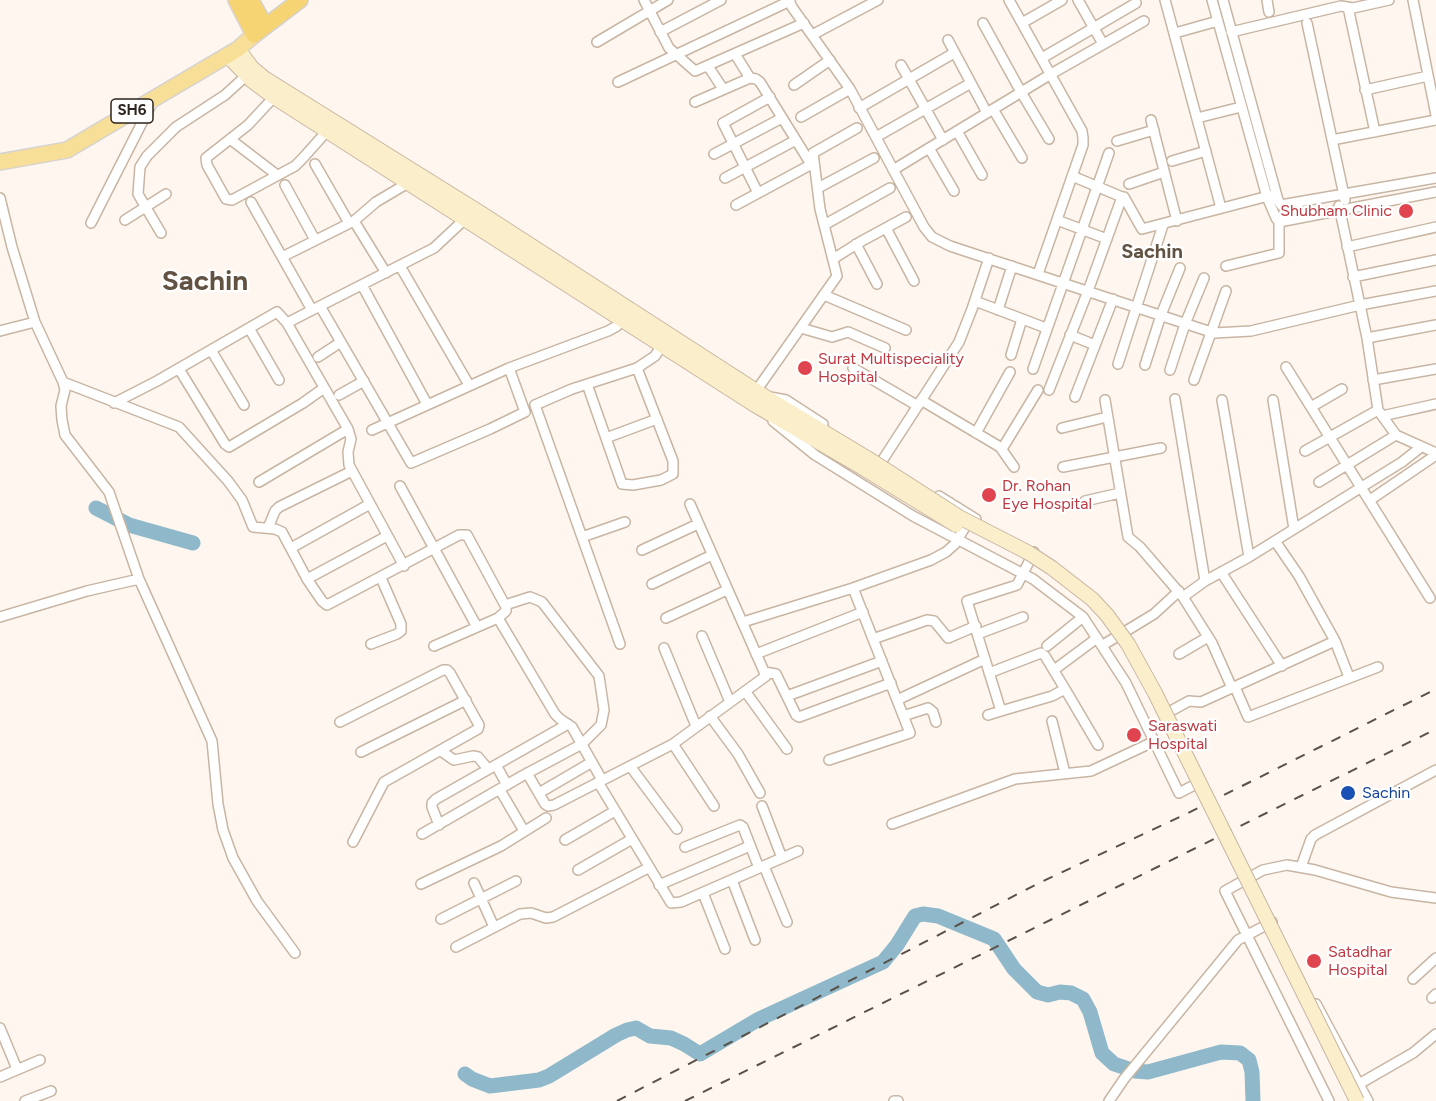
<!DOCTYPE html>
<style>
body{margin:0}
canvas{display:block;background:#fff7ef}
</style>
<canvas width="1436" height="1101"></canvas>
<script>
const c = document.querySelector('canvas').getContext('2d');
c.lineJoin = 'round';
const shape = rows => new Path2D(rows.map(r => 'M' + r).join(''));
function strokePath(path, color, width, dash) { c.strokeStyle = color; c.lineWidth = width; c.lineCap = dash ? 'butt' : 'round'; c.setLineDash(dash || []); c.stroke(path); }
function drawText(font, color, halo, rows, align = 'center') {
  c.font = font + ' Figtree,sans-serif'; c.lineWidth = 4.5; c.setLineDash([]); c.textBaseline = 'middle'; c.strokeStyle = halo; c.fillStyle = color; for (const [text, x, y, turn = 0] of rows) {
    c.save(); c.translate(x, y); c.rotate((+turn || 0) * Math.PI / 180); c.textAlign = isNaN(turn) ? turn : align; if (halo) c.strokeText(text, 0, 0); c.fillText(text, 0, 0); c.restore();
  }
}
const river = shape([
 [96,508,129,525,193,543],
 [465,1074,472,1079,490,1086,539,1080,549,1076,616,1035,627,1030,636,1028,650,1036,671,1038,684,1044,700,1054,759,1019,883,962,897,945,915,916,923,914,938,916,994,939,1014,969,1037,992,1048,995,1060,992,1071,993,1083,999,1090,1012,1102,1053,1114,1064,1135,1071,1148,1072,1221,1052,1240,1053,1249,1060,1252,1072,1253,1101]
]);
const minor = shape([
 [644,0,669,48,695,71,804,23],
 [789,0,792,7,850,89,924,227,932,237,950,246,1214,333,1251,331,1360,305,1436,291],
 [1009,0,1082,131,1083,138,1083,145,1038,274],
 [1078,0,1103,44],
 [1165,0,1221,208],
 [1212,0,1267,197,1276,218,1279,222,1436,192],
 [1223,0,1278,200,1281,205,1436,178],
 [1267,0,1269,12],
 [1413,0,1436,115],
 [1348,7,1375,132],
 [983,23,1021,92,1049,139],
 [1022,23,1062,0],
 [1307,23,1345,200],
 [660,32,721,0],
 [1231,32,1341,6,1353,8,1389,0],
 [1175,33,1218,21],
 [812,35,878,0],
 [948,40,987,113],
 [597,42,668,0],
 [735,54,750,78],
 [1042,58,1136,3],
 [901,65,943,140],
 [708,66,723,89],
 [618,82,790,1],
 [794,85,830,60],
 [1365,90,1428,76],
 [274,97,248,125,206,158,207,165,226,199,232,200,295,166,303,158,327,131],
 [695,102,750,78,756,79,760,82,812,166],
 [859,108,954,53],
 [993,109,1022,158],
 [801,117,850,89],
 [1197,118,1241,107],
 [1151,120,1177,221],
 [957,131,982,175],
 [876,137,971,83],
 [230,139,277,175],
 [1332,140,1436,120],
 [1117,141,1154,130],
 [929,148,954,191],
 [714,154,782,118],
 [1172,161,1206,151],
 [315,164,349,223],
 [893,170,1051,74,1144,21],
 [1072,176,1122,197],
 [725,178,796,140],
 [1129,184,1164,172],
 [285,185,315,240],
 [818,188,874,158],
 [758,193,723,123,770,97],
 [0,198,12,247,35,322,63,382,65,390,61,406,62,420,65,435,109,492,139,579,212,741,218,804,223,830,233,858,257,901,295,953],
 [251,202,312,310],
 [736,205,812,164],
 [1339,206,1367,338,1378,410,1396,435,1436,453],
 [125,220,166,194],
 [1057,220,1107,239],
 [354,221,386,273],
 [91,223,154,99],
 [824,225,890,188],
 [886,228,914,281],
 [161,233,138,194,140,167,147,156,176,127,225,95,247,75],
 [856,244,877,284],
 [1347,247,1436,227],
 [282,257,354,221,376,202,408,183],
 [833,259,860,242,906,217],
 [400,266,469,385],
 [1226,266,1279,253,1279,222],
 [1353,277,1436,260],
 [362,285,427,404],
 [824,295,906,330],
 [975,301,1046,328],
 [320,306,434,248,465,219],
 [998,310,1012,266],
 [249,328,279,380],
 [801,328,832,337,848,332,885,348],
 [0,331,35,322],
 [1070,335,1095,345],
 [1367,338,1436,325],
 [211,350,244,405],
 [1011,355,1022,319],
 [318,357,341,342],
 [1118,364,1163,225],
 [1145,365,1161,315,1180,268],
 [1286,367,1430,598],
 [853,368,918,406],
 [179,369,225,444,229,447,303,403,324,388],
 [1033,369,1109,153],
 [1170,370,1185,324,1204,278],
 [1194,380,1226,291],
 [1373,380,1436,369],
 [63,382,179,427,228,481,242,500,253,527,275,529,282,532,307,579,322,601,327,605,459,535,467,535,506,607,506,611,498,618,434,646],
 [587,384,622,484,633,485,661,480,673,474,673,461,637,368],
 [1049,390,1088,291,1122,197,1124,197,1142,229,1276,194],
 [756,391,837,276,820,209,813,153,857,128],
 [339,395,364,381],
 [770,397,786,400,823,424],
 [1075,397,1113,299],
 [1175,399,1205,581],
 [921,400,1000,447,1014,467],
 [1105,400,1128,537,1140,547,1183,597,1212,643,1232,688],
 [1222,400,1249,557],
 [1273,400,1294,529],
 [114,403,157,381,277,312,287,323],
 [1311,407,1342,389],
 [1382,416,1436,404],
 [773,421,815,455,913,516,1033,579,1083,617,1126,683,1179,793,1200,782,1199,778],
 [1062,428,1107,417],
 [348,429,351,439,348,452,349,465,404,566],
 [372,430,509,368],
 [976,433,1010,372],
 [606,438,657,419],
 [1002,449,1038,390],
 [1305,451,1378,410],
 [882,461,959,342,972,309,989,258],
 [1063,467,1161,448],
 [259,482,348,429,287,323,320,306,411,463,490,429,525,412,509,368,608,331,617,326,622,319],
 [1319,482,1396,435],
 [400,486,477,627],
 [939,496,976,519],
 [1370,500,1436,455],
 [1085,501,1120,493],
 [268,528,275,511,279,507,352,471],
 [582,537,625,522],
 [291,548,370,504],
 [642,550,698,524],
 [1221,572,1282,666],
 [307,579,387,536],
 [652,584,712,555],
 [853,588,897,700],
 [1183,597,1205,581,1249,557,1402,462,1421,447],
 [0,617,87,591,139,579],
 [498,618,555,714,560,719,572,727,602,780],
 [666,618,727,590],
 [743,622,853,588,931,560,946,552,955,544,971,517],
 [978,634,1023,617],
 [702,636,730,702],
 [873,639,927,620,934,621,948,638,976,626],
 [1335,641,1349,677],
 [371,644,397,634,401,631,401,624,381,578],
 [620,644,535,405,572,389,637,368,655,356,662,345],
 [1103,645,1154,614,1179,591],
 [1047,646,1083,617],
 [664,648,696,726],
 [756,654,863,612],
 [1179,654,1208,637],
 [1054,670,1097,638],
 [764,672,776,674,796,715,799,717,891,683],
 [989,673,1041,653,1045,656,1065,689,1052,696,1001,711],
 [1235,687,1248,717,1378,667],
 [1065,689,1098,745],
 [745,691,787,749],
 [787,696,882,661],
 [1169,712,1189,701,1201,702,1335,641,1299,576,1275,541],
 [988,715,1001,711,967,601,1017,585,1034,552],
 [710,716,738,754,760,793],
 [903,716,928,708,933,712,936,722],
 [1052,721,1065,773],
 [340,722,443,670,447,670,450,673,479,725,478,729,384,782,353,842],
 [673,744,714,806],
 [441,751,454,760,473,756,478,757,488,769],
 [361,752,466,700],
 [829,760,910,733,897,700,985,659],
 [496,765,507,785],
 [630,766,677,829],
 [527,773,545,804,548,806,554,805,673,744,766,676,690,504],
 [598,782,671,903,681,902,798,851],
 [500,790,524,831],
 [539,793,592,762],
 [762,806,782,858],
 [892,824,1015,779,1091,771,1155,741],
 [439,825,432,807,432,803,436,799,568,724],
 [422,834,522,776,582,744,601,725,604,710,599,676,542,602,530,597,505,605],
 [565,840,615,811],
 [685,847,740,825,743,827,759,868],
 [764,866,787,922],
 [1301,867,1311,839,1315,835,1436,770],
 [578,870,632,839],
 [732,880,755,940],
 [474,883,494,927],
 [421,884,501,846,546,818],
 [659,885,750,846],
 [703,893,725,949],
 [441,919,516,881],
 [456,947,520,914,531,913,546,918,553,917,648,868],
 [1413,979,1436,958],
 [1432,998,1436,994],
 [1316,1004,1368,1101],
 [0,1028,17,1069],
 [0,1077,40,1060],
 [1359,1084,1413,1053,1436,1034],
 [25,1101,51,1091],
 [894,1101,898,1101],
 [1109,1101,1124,1079,1238,940,1272,922],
 [1329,1101,1225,891,1263,870,1287,865,1315,870,1391,892,1436,898]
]);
const secondary = shape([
 [238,49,252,68,264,78,479,212,764,396,867,458],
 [227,55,251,80,274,97,755,405,863,468]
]);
const primary = shape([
 [0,162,67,150,238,49,254,35]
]);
const trunk = shape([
 [236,0,254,35,300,0],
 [251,0,265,26]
]);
const rail = shape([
 [617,1101,1039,883,1186,814,1436,689],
 [685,1101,1436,729]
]);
const secondaryBridge = shape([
 [867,458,959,517,1029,553,1052,568,1092,599,1107,615,1128,644,1155,693,1357,1101],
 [863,468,956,525]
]);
const markers = [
 [1406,211,8,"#e0444e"],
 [805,368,8,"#e0444e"],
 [989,495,8,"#e0444e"],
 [1134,735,8,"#e0444e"],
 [1348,793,8,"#1a4fb4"],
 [1314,961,8,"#e0444e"]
];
const shields = [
 [132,111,42]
];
const shieldNames = [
 ["SH6",132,111]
];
const healthNames = [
 ["Shubham Clinic",1392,211,"right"],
 ["Surat Multispeciality",818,359],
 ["Hospital",818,377],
 ["Dr. Rohan",1002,486],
 ["Eye Hospital",1002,504],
 ["Saraswati",1148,726],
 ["Hospital",1148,744],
 ["Satadhar",1328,952],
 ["Hospital",1328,970]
];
const transitNames = [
 ["Sachin",1362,793]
];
const quarterNames = [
 ["Sachin",1152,252]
];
const townNames = [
 ["Sachin",205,282]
];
strokePath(river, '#8fb9cb', 15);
strokePath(minor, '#c8b5a3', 12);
strokePath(secondary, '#c8b5a3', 16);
strokePath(primary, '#d5d3d2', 18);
strokePath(trunk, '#d5d3d2', 18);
strokePath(minor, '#fff', 9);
strokePath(secondary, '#fbefcb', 14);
strokePath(primary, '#f8df97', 15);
strokePath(trunk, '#f6d474', 15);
strokePath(rail, '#59514a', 2, [10, 10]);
strokePath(secondaryBridge, '#c8b5a3', 16, []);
strokePath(secondaryBridge, '#fbefcb', 14);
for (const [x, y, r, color] of markers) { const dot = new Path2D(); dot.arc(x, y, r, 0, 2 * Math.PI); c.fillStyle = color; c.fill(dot); strokePath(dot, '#fff', 2); }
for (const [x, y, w] of shields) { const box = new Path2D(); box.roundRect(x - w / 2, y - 12, w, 24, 4.5); c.fillStyle = '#fff'; c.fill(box); strokePath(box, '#2c241d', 1.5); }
drawText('bold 15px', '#2c241d', null, shieldNames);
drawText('16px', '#be3a42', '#fff', healthNames, 'left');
drawText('16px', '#164399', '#fff', transitNames, 'left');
drawText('bold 20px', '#625242', '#fff', quarterNames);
drawText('bold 28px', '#625242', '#fff', townNames);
</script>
